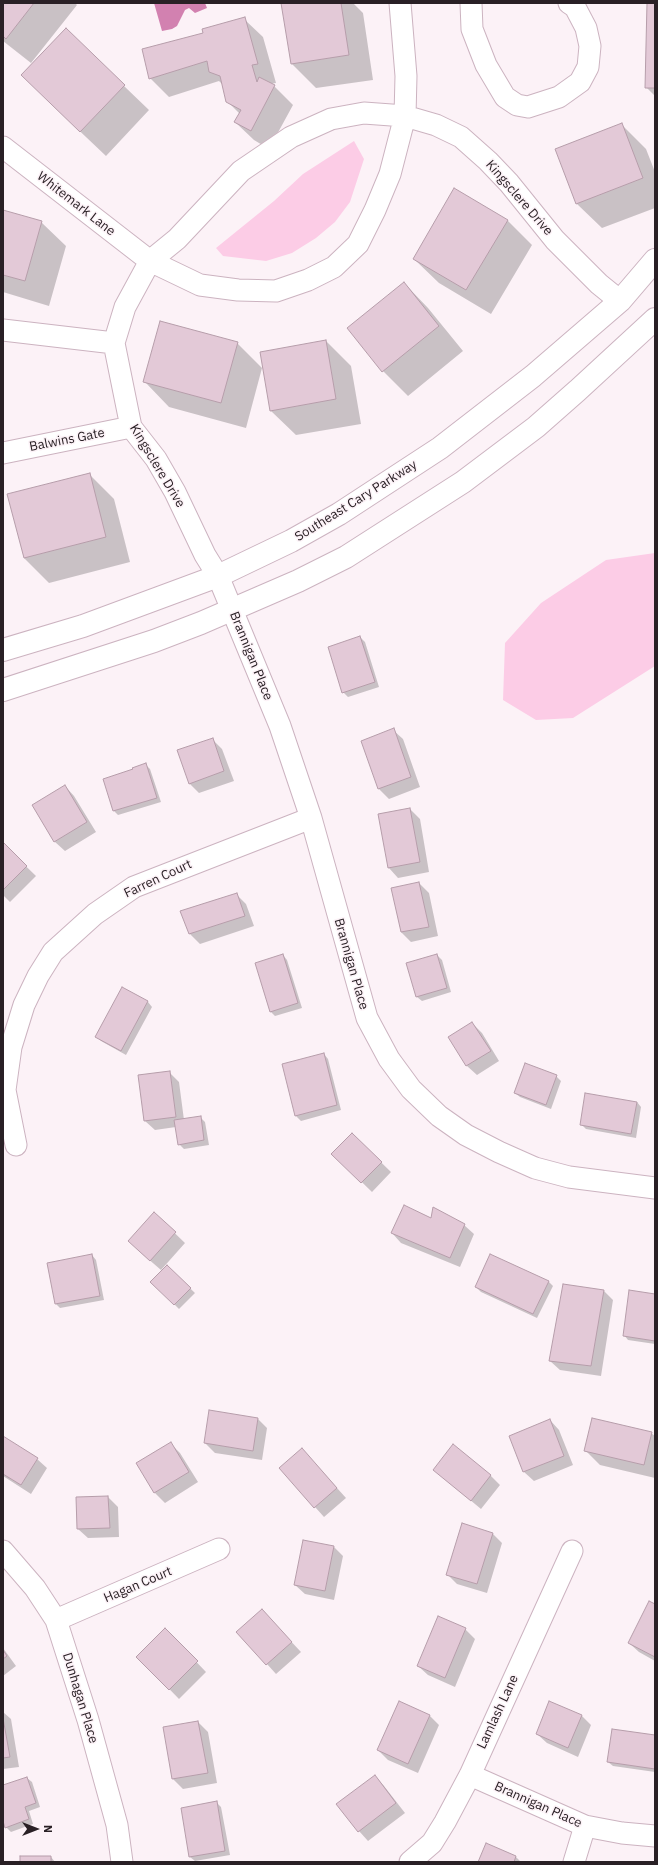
<!DOCTYPE html>
<style>
body{margin:0}
#map{position:relative;width:658px;height:1865px;overflow:hidden;background:#fcf2f7;font-family:"IBM Plex Sans",sans-serif}
canvas{display:block}
.frame{position:absolute;inset:0;border:4px solid #292025;pointer-events:none}
.north{position:absolute;left:16px;top:1809px;width:40px;height:40px;-webkit-text-stroke:3px #fcf2f7;paint-order:stroke;rotate:90deg;font-size:11px;font-weight:700;line-height:16px;text-align:center;color:#292025}
.north::after{content:'';display:block;margin:auto;width:14px;height:18px;background:#292025;clip-path:polygon(50% 0,100% 100%,50% 72%,0 100%)}
</style>
<div id="map">
<canvas width="658" height="1865"></canvas>
<div class="frame"></div>
<div class="north">N</div>
</div>
<script>
const c = document.querySelector('canvas').getContext('2d');
c.lineJoin = 'round';
function fillPath(path, color) { c.fillStyle = color; c.fill(path, 'evenodd'); }
const shape = rows => new Path2D(rows.map(r => 'M' + r).join(''));
function strokePath(path, color, width, dash) { c.strokeStyle = color; c.lineWidth = width; c.lineCap = dash ? 'butt' : 'round'; c.setLineDash(dash || []); c.stroke(path); }
function drawText(font, color, halo, rows, align = 'center') {
  c.font = font + ' "IBM Plex Sans",sans-serif'; c.lineWidth = 3; c.setLineDash([]); c.textBaseline = 'middle'; c.strokeStyle = halo; c.fillStyle = color; for (const [text, x, y, turn = 0] of rows) {
    c.save(); c.translate(x, y); c.rotate((+turn || 0) * Math.PI / 180); c.textAlign = isNaN(turn) ? turn : align; if (halo) c.strokeText(text, 0, 0); c.fillText(text, 0, 0); c.restore();
  }
}
const green = shape([
 [354,141,364,159,350,202,335,222,316,238,292,253,266,261,223,256,216,248,274,201,303,174],
 [655,553,655,666,573,718,536,720,503,700,505,643,541,603,606,560]
]);
const water = shape([
 [154,3,205,3,207,8,195,13,189,8,185,10,177,26,172,29,162,31]
]);
const shadow = shape([
 [3,3,75,3,77,5,31,63,3,41],
 [282,3,353,3,363,13,373,80,316,88,292,64],
 [648,3,655,3,655,96,646,87],
 [244,19,263,37,276,83,269,84,274,86,293,105,269,149,254,140,235,122,240,114,227,101,223,85,219,81,169,97,150,78,204,34],
 [124,86,149,110,106,156,47,100],
 [621,124,646,149,655,172,655,208,602,228,577,204,556,149],
 [3,211,41,222,66,246,49,306,3,292],
 [507,220,532,245,491,314,439,283,414,259],
 [404,283,428,308,463,351,408,396,383,371],
 [326,341,351,366,361,424,296,435,271,411],
 [237,343,262,368,246,428,169,407,145,382],
 [89,474,114,499,130,562,49,583,24,558,9,495],
 [360,637,365,642,379,687,348,697,343,692],
 [393,730,403,739,420,787,389,799,379,789,362,741],
 [212,739,222,749,234,781,199,793,189,783],
 [145,764,150,769,161,802,118,815,114,811,104,780,134,770],
 [65,786,74,796,96,832,65,851,55,842,33,806],
 [410,809,420,819,429,872,398,878,389,868,379,814],
 [3,844,36,876,10,902,3,895],
 [419,883,429,893,438,936,411,942,401,932,392,889],
 [236,894,246,904,254,926,200,944,190,934,181,911],
 [283,955,287,960,302,1008,275,1016,270,1011],
 [437,955,442,960,451,992,422,1001,417,997],
 [122,988,148,1002,152,1007,126,1055,101,1041,96,1036],
 [472,1023,482,1033,499,1061,477,1075,467,1066,450,1038],
 [324,1054,328,1059,341,1110,301,1121,296,1116,283,1065],
 [169,1072,179,1082,184,1120,200,1117,205,1122,209,1145,184,1149,179,1144,176,1127,155,1130,145,1121],
 [556,1076,561,1081,551,1109,520,1097,515,1093],
 [637,1102,641,1107,636,1138,586,1129,581,1124],
 [352,1134,391,1172,372,1192,333,1154],
 [154,1213,185,1243,161,1270,139,1251],
 [431,1220,464,1225,474,1234,460,1267,401,1243,392,1233],
 [92,1255,96,1260,104,1300,60,1308,56,1304],
 [167,1266,195,1293,179,1309,152,1282],
 [549,1282,553,1286,537,1318,481,1292,476,1287],
 [603,1290,613,1300,601,1376,560,1370,550,1361],
 [655,1295,655,1344,628,1340,624,1335],
 [258,1419,267,1428,262,1460,215,1453,205,1443],
 [550,1420,559,1430,573,1465,534,1481,524,1472],
 [651,1433,655,1436,655,1478,600,1465,585,1450],
 [3,1437,37,1459,47,1468,31,1494,3,1476],
 [171,1444,180,1453,198,1482,165,1503,155,1493,138,1464],
 [311,1459,346,1498,324,1517,280,1468],
 [434,1470,490,1475,500,1485,481,1509],
 [108,1497,118,1507,119,1537,88,1538,78,1529],
 [493,1534,502,1543,487,1593,457,1584,447,1574],
 [334,1547,343,1556,334,1600,305,1594,295,1585],
 [655,1606,655,1661,639,1652,629,1643],
 [271,1620,301,1652,276,1674,267,1664],
 [165,1629,206,1672,179,1699,138,1657],
 [465,1629,475,1639,455,1687,428,1675,418,1666],
 [3,1648,16,1666,3,1676],
 [3,1712,11,1719,19,1767,3,1769],
 [429,1715,439,1725,418,1773,388,1760,378,1750],
 [582,1716,591,1725,578,1757,547,1743,537,1734],
 [198,1722,208,1732,217,1783,183,1789,173,1779,164,1728],
 [655,1736,655,1772,613,1766,608,1762],
 [375,1776,384,1786,405,1813,368,1841,359,1831],
 [27,1778,32,1782,40,1807,29,1811,33,1824,11,1832,6,1827,3,1818,3,1786],
 [216,1802,221,1807,230,1855,195,1861,190,1857],
 [487,1844,516,1857,521,1862,479,1862],
 [51,1857,55,1862,21,1862]
]);
const building = shape([
 [3,3,34,3,6,39,3,36,3,3],
 [281,3,341,3,349,55,291,64,281,3],
 [647,3,655,3,655,88,645,88,647,3],
 [245,17,258,64,252,65,257,82,259,77,275,85,251,131,234,122,241,110,226,102,220,76,209,72,207,61,149,79,142,49,203,33,202,29,245,17],
 [66,28,125,85,80,132,21,75,66,28],
 [622,123,643,178,576,204,555,149,622,123],
 [454,188,508,220,466,290,413,259,454,188],
 [3,210,42,221,25,281,3,275,3,210],
 [404,282,439,326,382,372,347,328,404,282],
 [160,321,238,342,221,403,143,382,160,321],
 [326,340,336,399,270,411,260,352,326,340],
 [90,473,106,537,24,558,7,494,90,473],
 [360,636,375,682,342,693,328,647,360,636],
 [394,728,411,777,378,789,361,741,394,728],
 [213,738,224,771,189,784,177,750,213,738],
 [146,763,157,798,113,811,103,779,133,769,132,768,146,763],
 [65,785,87,822,54,842,32,805,65,785],
 [410,808,420,862,388,868,378,814,410,808],
 [3,842,27,866,3,890,3,842],
 [419,882,429,927,401,932,391,888,419,882],
 [237,893,245,916,189,934,180,911,237,893],
 [283,954,298,1003,270,1012,255,963,283,954],
 [437,954,447,988,416,997,406,963,437,954],
 [122,987,148,1001,121,1051,95,1037,122,987],
 [472,1022,491,1051,466,1066,448,1037,472,1022],
 [324,1053,337,1105,295,1116,282,1064,324,1053],
 [525,1063,557,1075,546,1105,514,1093,525,1063],
 [170,1071,176,1117,144,1121,138,1075,170,1071],
 [585,1093,637,1102,631,1134,580,1125,585,1093],
 [201,1116,204,1140,178,1145,174,1120,201,1116],
 [352,1133,382,1162,361,1183,331,1154,352,1133],
 [404,1205,431,1218,433,1207,465,1224,450,1258,391,1233,404,1205],
 [154,1212,176,1232,150,1261,128,1241,154,1212],
 [92,1254,100,1296,55,1304,47,1263,92,1254],
 [490,1254,549,1281,533,1314,475,1287,490,1254],
 [167,1265,191,1288,174,1305,150,1282,167,1265],
 [563,1284,604,1290,591,1366,549,1361,563,1284],
 [629,1290,655,1294,655,1341,623,1336,629,1290],
 [209,1410,258,1418,253,1451,204,1443,209,1410],
 [592,1418,652,1432,644,1465,584,1451,592,1418],
 [550,1419,564,1456,523,1472,509,1436,550,1419],
 [3,1436,38,1458,21,1485,3,1474,3,1436],
 [171,1442,189,1472,154,1493,136,1463,171,1442],
 [453,1444,491,1475,471,1501,433,1470,453,1444],
 [302,1448,337,1488,314,1508,279,1468,302,1448],
 [108,1496,110,1528,77,1529,76,1497,108,1496],
 [462,1523,493,1533,477,1584,446,1575,462,1523],
 [303,1540,334,1546,325,1591,294,1585,303,1540],
 [649,1601,655,1604,655,1657,628,1643,649,1601],
 [262,1609,292,1642,266,1665,236,1632,262,1609],
 [438,1616,466,1628,445,1678,417,1666,438,1616],
 [165,1628,198,1661,169,1690,136,1657,165,1628],
 [3,1650,7,1656,3,1659,3,1650],
 [399,1701,430,1715,408,1764,377,1750,399,1701],
 [549,1701,582,1715,568,1748,536,1734,549,1701],
 [3,1718,10,1757,3,1758,3,1718],
 [198,1721,208,1773,172,1779,163,1727,198,1721],
 [612,1729,655,1735,655,1769,607,1762,612,1729],
 [375,1775,396,1803,358,1832,336,1804,375,1775],
 [27,1777,36,1803,25,1807,29,1819,5,1828,3,1821,3,1785,27,1777],
 [217,1801,225,1851,189,1857,181,1808,217,1801],
 [486,1843,516,1856,514,1862,478,1862,486,1843],
 [20,1856,51,1856,51,1862,20,1862,20,1856]
]);
const minor = shape([
 [471,3,472,29,486,65,505,97,517,105,528,107,559,97,580,82,588,67,590,46,586,28,575,7,569,3],
 [3,147,150,261,200,285,238,290,276,291,308,280,334,267,358,244,375,210,390,174,405,116,406,76,400,3],
 [620,301,599,284,555,240,509,183,488,161,461,137,436,125,405,116,364,113,331,119,291,137,241,171,177,239,150,261,125,307,114,343,131,427,156,459,175,492,205,555,218,576,280,726,311,818,367,1018,389,1059,411,1089,439,1116,466,1135,499,1152,535,1168,569,1177,655,1188],
 [3,330,114,343],
 [3,453,131,427],
 [16,1145,5,1090,11,1047,24,1005,38,976,53,952,95,914,134,887,311,818],
 [3,1551,35,1588,56,1620,88,1720,117,1825,122,1862],
 [56,1620,219,1549],
 [470,1775,585,1826,622,1833,655,1836],
 [410,1862,432,1843,445,1822,470,1775,572,1551],
 [574,1862,585,1826]
]);
const primary = shape([
 [3,650,83,626,218,576,291,541,339,514,440,448,533,376,620,301,655,260],
 [3,690,154,641,201,623,298,581,346,557,463,482,536,427,578,390,655,319]
]);
const streetNames = [
 ["Kingsclere Drive",519,198,49],
 ["Whitemark Lane",76,204,38],
 ["Balwins Gate",67,440,-11],
 ["Kingsclere Drive",157,466,59],
 ["Southeast Cary Parkway",356,501,-32],
 ["Brannigan Place",251,656,68],
 ["Farren Court",158,879,-25],
 ["Brannigan Place",351,964,74],
 ["Hagan Court",138,1585,-23],
 ["Dunhagan Place",80,1698,73],
 ["Lamlash Lane",498,1712,-65],
 ["Brannigan Place",538,1805,24]
];
fillPath(green, '#fccce6');
fillPath(water, '#d281b0');
fillPath(shadow, '#0003');
fillPath(building, '#e3c9d7');
strokePath(building, '#b69daa', 1);
strokePath(minor, '#ccb3c0', 23);
strokePath(primary, '#ccb3c0', 24);
strokePath(minor, '#fff', 21);
strokePath(primary, '#fff', 22);
drawText('13px', '#292025', '#fcf2f7', streetNames);
</script>
